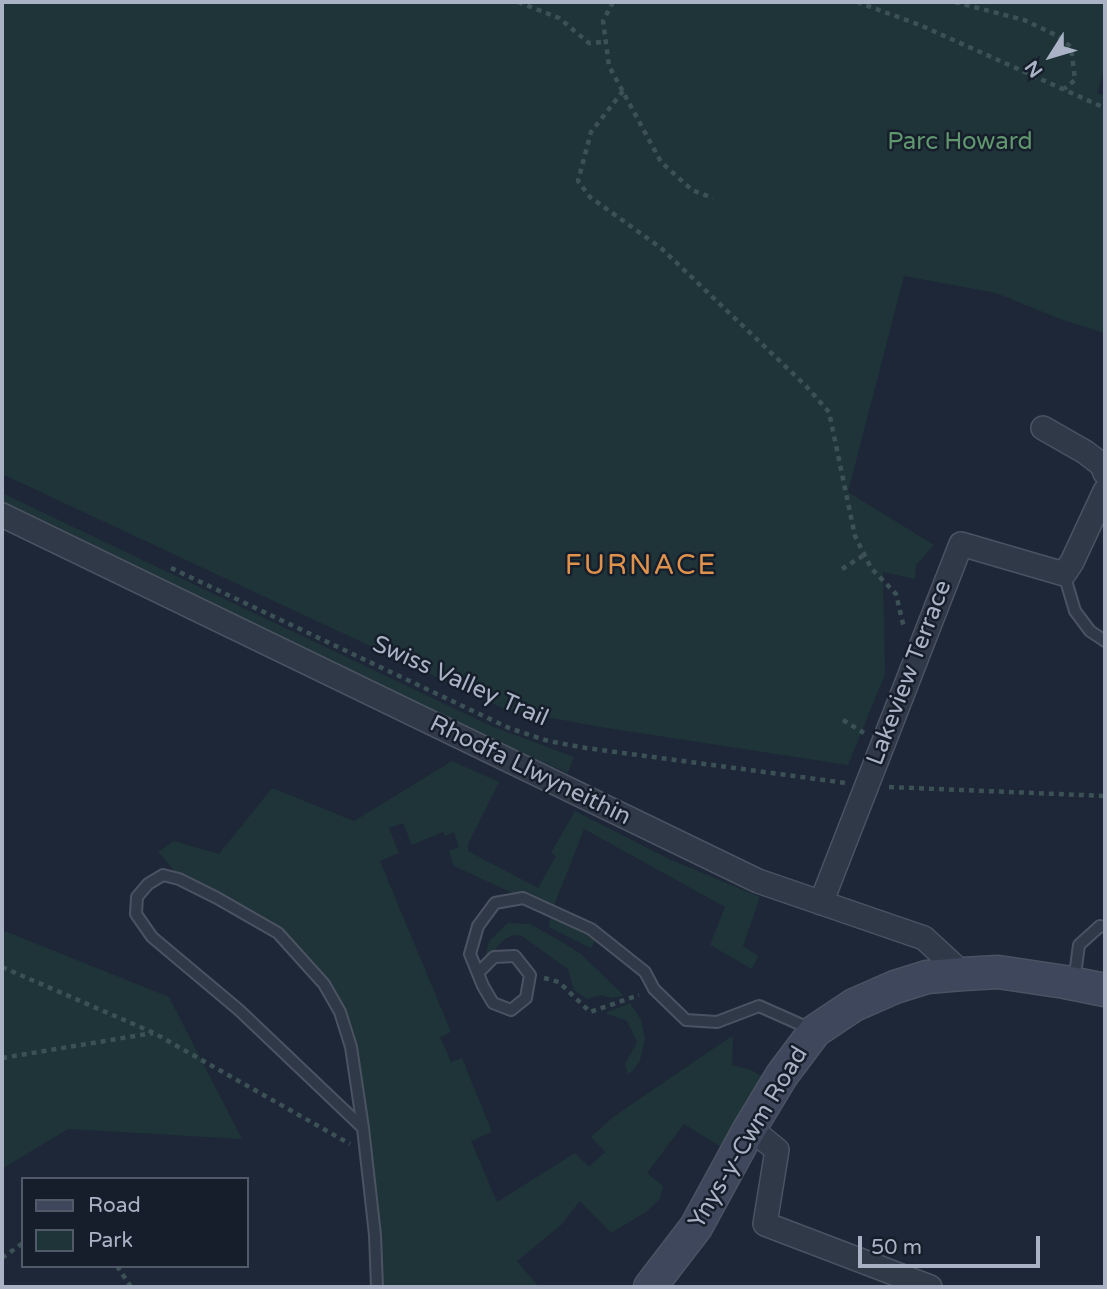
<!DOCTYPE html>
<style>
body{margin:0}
#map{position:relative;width:1107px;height:1289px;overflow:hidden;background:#1d2737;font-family:"Varela Round",sans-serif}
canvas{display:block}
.frame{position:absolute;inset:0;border:4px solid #a9b3c5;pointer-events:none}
.legend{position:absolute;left:21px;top:1177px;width:228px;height:91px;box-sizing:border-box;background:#161e2b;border:2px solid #515a69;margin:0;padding:9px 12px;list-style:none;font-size:21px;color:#a9b3c5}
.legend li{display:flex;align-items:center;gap:14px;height:35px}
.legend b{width:35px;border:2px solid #515a69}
.north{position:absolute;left:1016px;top:21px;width:70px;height:70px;-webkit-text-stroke:5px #161e2b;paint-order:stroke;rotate:233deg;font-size:19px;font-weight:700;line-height:28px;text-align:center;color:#a9b3c5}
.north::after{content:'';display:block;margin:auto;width:24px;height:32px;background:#a9b3c5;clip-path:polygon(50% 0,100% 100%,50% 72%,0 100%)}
.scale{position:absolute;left:858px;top:1236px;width:182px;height:32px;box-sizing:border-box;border:4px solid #a9b3c5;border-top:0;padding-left:9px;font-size:21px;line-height:24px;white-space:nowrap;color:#a9b3c5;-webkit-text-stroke:5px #161e2b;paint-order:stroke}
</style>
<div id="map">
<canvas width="1107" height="1289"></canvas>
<div class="frame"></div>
<ul class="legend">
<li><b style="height:9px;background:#3e475b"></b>Road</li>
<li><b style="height:19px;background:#1f3438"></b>Park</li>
</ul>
<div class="north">N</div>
<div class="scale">50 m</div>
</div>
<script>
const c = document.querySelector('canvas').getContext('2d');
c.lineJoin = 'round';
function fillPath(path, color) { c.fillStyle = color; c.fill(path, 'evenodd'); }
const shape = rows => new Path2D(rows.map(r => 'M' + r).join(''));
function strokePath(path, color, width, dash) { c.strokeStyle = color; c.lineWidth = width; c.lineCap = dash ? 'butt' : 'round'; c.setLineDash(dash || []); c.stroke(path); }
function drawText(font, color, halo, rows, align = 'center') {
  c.font = font + ' "Varela Round",sans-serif'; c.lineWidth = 5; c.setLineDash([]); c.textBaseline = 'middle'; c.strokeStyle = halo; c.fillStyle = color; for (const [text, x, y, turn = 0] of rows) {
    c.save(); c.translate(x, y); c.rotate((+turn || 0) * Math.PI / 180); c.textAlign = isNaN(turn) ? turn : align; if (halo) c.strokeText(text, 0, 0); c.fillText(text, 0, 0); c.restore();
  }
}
const green = shape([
 [2,2,1105,2,1105,68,1097,93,1105,96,1105,333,1060,319,996,293,904,276,848,492,934,545,916,565,915,579,883,572,885,674,848,765,601,727,507,710,2,474],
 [2,493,491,726,574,757,568,773,445,719,2,503],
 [452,761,499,782,468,844,468,851,538,888,556,856,551,853,575,811,669,859,760,897,743,946,758,956,752,969,710,945,725,907,584,829,552,911,598,935,591,948,549,927,551,911,454,866,449,851,459,847,454,832,445,836,443,832,412,845,403,823,389,828,399,853,380,861,451,1032,440,1037,451,1062,462,1058,492,1132,471,1141,497,1202,575,1153,589,1167,605,1152,591,1137,613,1117,729,1038,733,1037,732,1065,751,1070,762,1076,721,1147,684,1124,647,1173,663,1186,660,1199,646,1212,611,1233,580,1201,561,1225,517,1261,539,1287,373,1287,382,1281,365,1130,342,1011,279,930,180,877,158,852,174,841,219,854,272,788,354,821],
 [508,923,530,924,557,939,581,954,624,996,612,998,601,995,587,999,574,990,568,969,522,936,514,935,505,939,497,947,490,964,484,962,489,941],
 [2,930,169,997,242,1139,68,1129,2,1169],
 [630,1003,641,1020,645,1039,640,1060,633,1071,628,1074,625,1064,637,1042,627,1021,605,1013]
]);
const path = shape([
 [518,2,559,18,589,43,606,42],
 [613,2,603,21,609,66,661,162,692,190,713,198],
 [857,2,920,25,1105,108],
 [955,2,1024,20,1058,36,1071,47,1075,80,1064,89],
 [623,91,591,132,578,181,590,197,661,248,805,385,829,412,855,536,871,568,896,594,904,628],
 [171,568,509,728,548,741,586,748,846,783],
 [842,569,864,555],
 [843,720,864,733],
 [889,787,1105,796],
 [2,967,154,1033,350,1144],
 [544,978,559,982,590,1012,639,995],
 [2,1058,153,1033],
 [2,1258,23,1243],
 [117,1266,131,1287]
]);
const lane = shape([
 [1064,574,1075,611,1090,631,1105,641],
 [479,972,494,957,515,956,530,975,526,998,511,1010,493,1003,483,986,470,954,478,926,495,903,523,898,591,929,645,972,654,989,686,1020,717,1022,759,1006,813,1030],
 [1074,982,1079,945,1100,926,1105,927],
 [363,1128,239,1010,152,937,136,914,137,897,148,884,163,875,179,879,217,898,278,933,324,984,340,1012,351,1047,363,1128,375,1235,377,1287]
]);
const street = shape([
 [1043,428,1085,452,1102,465,1105,473],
 [2,515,758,881,924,938,963,974],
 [821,903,961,544,1064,574,1072,562,1105,491],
 [750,1128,777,1150,765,1224,930,1287]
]);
const secondary = shape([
 [650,1287,696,1227,750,1128,782,1075,815,1031,854,1005,895,987,927,977,963,974,998,972,1065,982,1105,990]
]);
const parkNames = [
 ["Parc Howard",960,143]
];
const streetNames = [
 ["Lakeview Terrace",910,673,-69],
 ["Swiss Valley Trail",460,682,24],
 ["Rhodfa Llwyneithin",530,771,26],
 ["Ynys-y-Cwm Road",749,1138,-59]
];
const quarterNames = [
 ["FURNACE",641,567]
];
fillPath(green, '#1f3438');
strokePath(lane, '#4b5363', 14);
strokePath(street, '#4b5363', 26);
strokePath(secondary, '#4b5363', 35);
strokePath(path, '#3c5156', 4.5, [5, 5]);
strokePath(lane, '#303947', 10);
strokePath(street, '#303947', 23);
strokePath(secondary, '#3e475b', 32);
drawText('24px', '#60976f', '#161e2b', parkNames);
drawText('24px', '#a9b3c5', '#161e2b', streetNames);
c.letterSpacing = '2px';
drawText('28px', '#de924c', '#161e2b', quarterNames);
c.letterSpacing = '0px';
</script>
